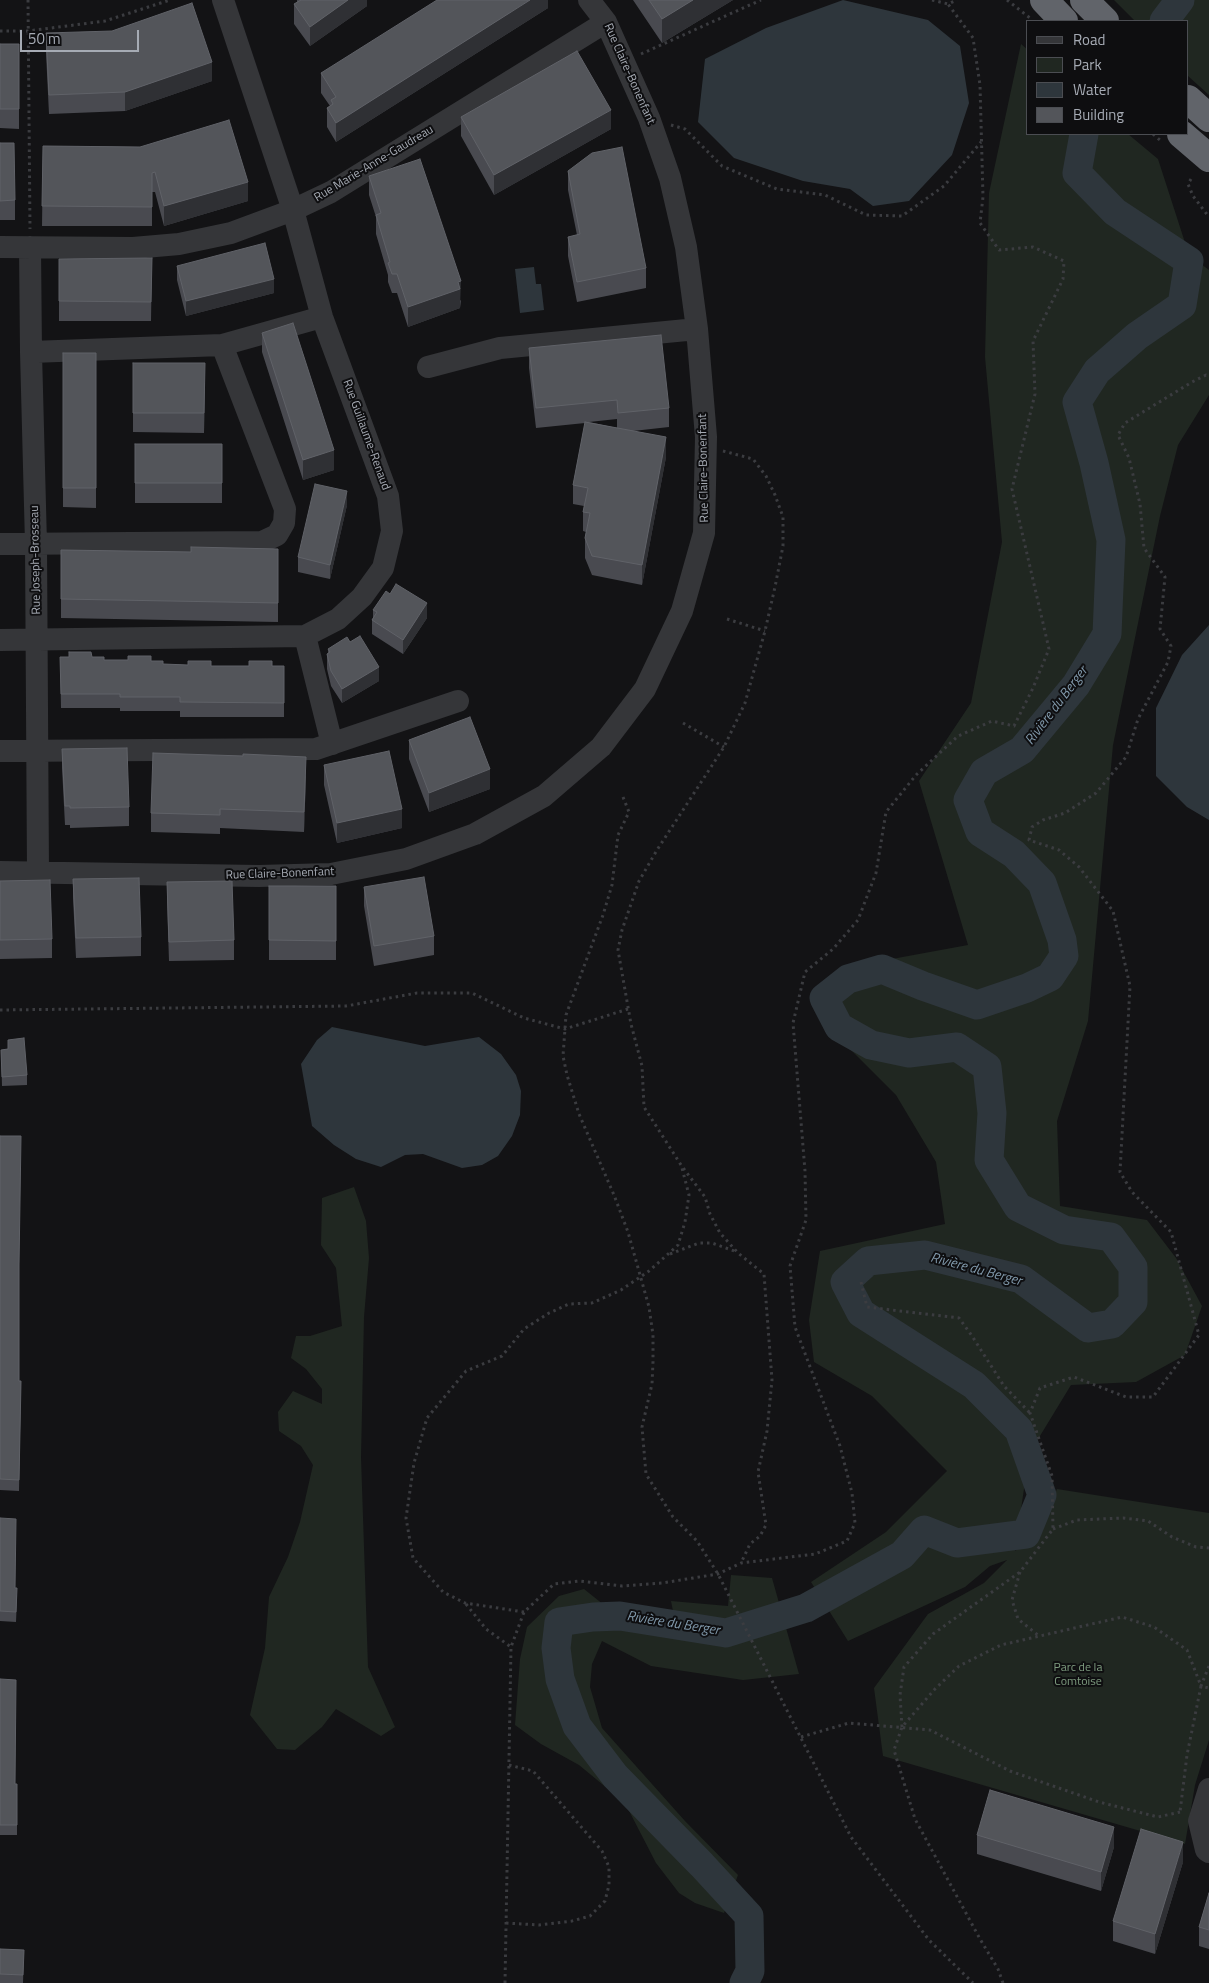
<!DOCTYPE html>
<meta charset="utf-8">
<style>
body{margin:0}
#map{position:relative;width:1209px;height:1983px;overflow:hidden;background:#131315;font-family:"Titillium Web",sans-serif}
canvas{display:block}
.legend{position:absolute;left:1026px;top:20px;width:162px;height:115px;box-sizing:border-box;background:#0e0e10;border:1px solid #4b4d52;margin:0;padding:6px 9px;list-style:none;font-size:15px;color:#a6abb4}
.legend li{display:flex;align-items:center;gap:10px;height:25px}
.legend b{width:25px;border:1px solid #4b4d52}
.scale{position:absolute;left:20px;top:30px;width:119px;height:22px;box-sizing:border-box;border:2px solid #a6abb4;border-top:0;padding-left:6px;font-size:15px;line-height:18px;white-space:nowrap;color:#a6abb4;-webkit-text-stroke:4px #0e0e10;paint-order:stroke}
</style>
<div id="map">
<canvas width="1209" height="1983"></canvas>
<ul class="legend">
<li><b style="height:6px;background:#353639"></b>Road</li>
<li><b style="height:14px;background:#202721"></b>Park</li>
<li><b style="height:14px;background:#2e363c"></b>Water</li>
<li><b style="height:14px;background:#53555a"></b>Building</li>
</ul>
<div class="scale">50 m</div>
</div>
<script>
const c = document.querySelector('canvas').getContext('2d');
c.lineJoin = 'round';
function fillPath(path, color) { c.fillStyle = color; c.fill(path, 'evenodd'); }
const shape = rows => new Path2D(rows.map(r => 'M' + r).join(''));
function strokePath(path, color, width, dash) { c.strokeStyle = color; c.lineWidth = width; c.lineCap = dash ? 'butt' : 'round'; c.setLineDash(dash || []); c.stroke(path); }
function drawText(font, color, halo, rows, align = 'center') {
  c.font = font + ' "Titillium Web",sans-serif'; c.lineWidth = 4; c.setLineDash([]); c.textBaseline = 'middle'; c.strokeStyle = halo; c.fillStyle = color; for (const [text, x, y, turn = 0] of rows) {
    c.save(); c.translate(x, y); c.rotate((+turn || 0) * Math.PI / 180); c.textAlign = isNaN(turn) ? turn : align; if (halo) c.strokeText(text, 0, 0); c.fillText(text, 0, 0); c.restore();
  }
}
const green = shape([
 [1114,0,1209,0,1209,95,1188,76,1188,21,1135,21],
 [1021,44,1028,50,1028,134,1128,134,1158,159,1189,255,1209,270,1209,395,1178,445,1160,516,1113,745,1088,1021,1057,1121,1060,1206,1147,1220,1176,1258,1202,1306,1185,1355,1136,1382,1071,1385,1029,1454,1015,1551,1037,1531,1057,1489,1209,1513,1209,1740,1195,1785,1185,1844,883,1756,874,1688,928,1614,984,1583,1007,1560,990,1566,965,1587,848,1641,811,1582,886,1532,947,1471,872,1396,814,1362,809,1320,820,1251,945,1224,936,1162,896,1095,827,1026,843,968,968,945,919,781,971,703,1002,542,985,357,989,193],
 [354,1187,366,1221,369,1258,364,1317,361,1457,368,1667,395,1727,381,1736,336,1709,322,1727,295,1750,277,1749,250,1715,265,1648,269,1597,288,1557,300,1522,313,1465,301,1446,279,1431,278,1412,293,1391,322,1404,322,1389,306,1369,291,1358,296,1336,310,1336,342,1326,336,1268,321,1245,322,1198],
 [731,1575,772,1578,799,1674,743,1680,651,1666,602,1641,592,1664,590,1687,602,1728,685,1821,738,1875,724,1913,695,1903,679,1893,656,1863,625,1803,579,1765,541,1744,515,1725,520,1659,527,1627,559,1596,584,1589,604,1605,673,1611,671,1601,728,1606]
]);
const water = shape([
 [843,0,928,20,960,46,969,103,952,155,909,201,873,206,850,189,803,181,734,158,698,122,705,59,766,28],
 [534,267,536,284,541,284,544,310,520,313,515,269],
 [1209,625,1209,820,1187,807,1156,776,1156,708,1182,655],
 [332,1027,425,1046,479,1037,501,1054,516,1075,521,1091,520,1115,512,1136,498,1156,482,1165,462,1168,423,1154,405,1155,381,1167,356,1159,334,1145,312,1126,301,1064,317,1040]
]);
const river = shape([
 [1164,21,1180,0],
 [744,1983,750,1971,749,1916,702,1865,615,1776,577,1726,560,1679,556,1648,559,1622,593,1617,620,1616,726,1633,806,1608,902,1555,924,1530,957,1543,1026,1534,1042,1495,1019,1430,974,1385,861,1313,845,1282,868,1261,925,1255,1021,1279,1088,1328,1112,1324,1133,1302,1133,1267,1111,1237,1064,1230,1018,1207,989,1160,992,1113,987,1067,957,1047,909,1053,871,1045,839,1027,824,998,848,979,882,969,923,986,977,1005,1027,988,1050,977,1064,956,1062,940,1042,883,1014,854,980,832,968,800,984,772,1022,750,1076,685,1107,634,1111,540,1094,463,1077,402,1097,371,1137,336,1182,305,1189,261,1115,212,1077,173,1084,134]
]);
const path = shape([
 [28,0,30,229],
 [932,0,948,4],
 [1007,0,1030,18],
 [0,31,28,31,105,21,170,0],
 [641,54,761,0],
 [671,125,685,129,722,166,777,189,825,195,866,215,902,216,944,186,981,142],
 [1191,179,1188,184,1193,196,1209,217],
 [723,451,753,459,766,476,775,495,783,517,783,546,775,587,765,631,745,703,724,747,657,850,639,881,622,930,618,950,631,1024,642,1066,644,1107,681,1165,705,1197,710,1214,720,1233,738,1253,764,1274,772,1380,767,1431,758,1472,766,1525,760,1536,750,1544,741,1563],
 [727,619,765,631],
 [683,723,724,747],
 [623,797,629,812,618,835,612,885,603,915,566,1015,563,1056,567,1075,579,1114,614,1195,628,1232,649,1307,653,1335,653,1362,652,1384,642,1427,646,1474,673,1517,697,1541,718,1574,851,1837,929,1940,973,1983],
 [0,1010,346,1006,417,993,472,993,524,1018,565,1029,628,1009],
 [670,1254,699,1243,712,1243,737,1252],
 [861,1282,867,1307,959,1318,972,1336,1004,1386,1030,1413],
 [1053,1529,1077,1520,1123,1518,1148,1521,1172,1537,1196,1547,1209,1548],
 [1020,1572,1012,1600,1018,1619,1039,1636],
 [466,1604,486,1629,511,1647],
 [524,1612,465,1603,443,1592,413,1558,406,1518,414,1463,427,1418,466,1371,502,1356,524,1329,549,1313,569,1304,592,1303,621,1290,649,1271,667,1255,678,1245,685,1222,689,1195,682,1168],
 [1209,1666,1201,1686,1209,1688],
 [902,1727,900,1695,904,1667,933,1634,1020,1572,1053,1529,1052,1476,1030,1413,1040,1388,1074,1377,1126,1397,1153,1397,1199,1335,1171,1232,1132,1192,1120,1172,1130,986,1113,911,1079,867,1059,850,1029,840,1032,827,1043,820,1065,813,1096,793,1126,757,1138,719,1168,662,1171,646,1160,629,1165,577,1144,548,1140,504,1129,458,1118,435,1125,423,1192,382,1206,375,1209,377],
 [801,1737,849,1723,930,1730,1010,1771,1099,1802,1158,1817,1180,1812],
 [506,1923,539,1925,572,1921,590,1916,605,1901,609,1885,609,1867,602,1851,533,1771,509,1765],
 [505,1983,511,1647,524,1612,554,1584,579,1581,622,1586,662,1583,718,1574,741,1563,815,1554,847,1541,855,1523,852,1493,840,1446,795,1327,790,1266,806,1220,805,1171,793,1023,805,972,833,949,858,920,876,873,886,812,916,775,958,736,992,721,1014,726,1033,688,1049,649,1012,489,1035,394,1033,341,1063,279,1064,261,1033,247,999,250,980,223,983,197,980,85,973,38,948,4,957,0],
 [1003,1983,998,1969,980,1939,915,1819,894,1750,902,1727,934,1690,959,1666,1001,1645,1122,1617,1154,1627,1187,1650,1201,1686,1187,1755,1180,1812]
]);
const minor = shape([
 [0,247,133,248,179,244,231,233,293,210,331,192,606,22],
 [30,247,31,352,36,544,38,872],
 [31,352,222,345,322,317],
 [428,367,500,348,697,329],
 [0,544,262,542,277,535,284,523,285,509,222,345],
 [305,636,332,744],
 [0,640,305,636,338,619,362,597,383,568,392,531,388,496,322,317,293,210,223,0],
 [0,751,316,749,458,701],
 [0,872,259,876,331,874,406,859,475,834,544,796,601,747,645,689,682,611,704,533,706,437,697,329,686,247,670,178,649,118,606,22,589,0],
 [1209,1789,1199,1821,1206,1850,1209,1852]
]);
const highway = shape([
 [1044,0,1064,21],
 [1084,0,1105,21],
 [1188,99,1209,118]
]);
const pathBridge = shape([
 [1153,134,1161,141]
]);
const highwayBridge = shape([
 [1181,134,1209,158]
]);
const wall = shape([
 [297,0,367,0,367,6,310,46,294,24,294,4,297,3],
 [548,0,548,8,336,142,327,127,327,108,330,106,321,93,321,73],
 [633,0,733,0,662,43],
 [46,33,212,81,125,111,49,114,46,53],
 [0,44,19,44,19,129,0,128],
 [461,117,611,129,494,195,461,136],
 [0,143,15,200,15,220,0,220],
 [43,146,140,147,248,201,164,226,155,192,152,192,152,226,42,226],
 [568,171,646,268,646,288,577,302,568,256,568,237,577,235,568,190],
 [369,176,461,301,460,308,408,327,397,293,392,293,388,282,388,275,376,234,376,217,369,195],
 [152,258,151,321,59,321,59,259],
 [177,266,274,293,186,316,177,280],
 [262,333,334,470,303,480,262,352],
 [529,348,669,408,669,427,633,431,666,457,642,585,592,575,585,558,585,538,586,532,583,531,583,512,584,506,573,504,573,485,585,423,536,428,529,368],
 [617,419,617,428,589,422],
 [63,353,96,353,96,508,63,507],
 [133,363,205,383,204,433,133,432],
 [135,444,222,444,222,503,135,503],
 [347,505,330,579,298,572,298,557],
 [278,549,278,622,61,618,61,550,191,552],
 [373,610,427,618,403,654,372,634,372,620,373,618],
 [328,649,379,681,342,703,331,686,327,669,327,654,328,654],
 [60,657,92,657,104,660,151,661,163,664,211,666,284,666,284,717,180,717,180,711,120,711,120,708,61,708],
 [409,740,490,789,429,812,409,759],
 [62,749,129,807,129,826,70,828,70,825,65,825,62,768],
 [324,765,402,828,337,843,324,785],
 [306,776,304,832,220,828,220,834,151,832,151,813],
 [73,879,141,937,141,956,76,958,73,898],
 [0,881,52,939,52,958,0,959],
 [167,882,234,940,234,960,169,961,167,902],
 [269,886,336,886,336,960,269,960],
 [364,887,434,936,434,955,374,966,364,906],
 [8,1040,27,1075,27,1085,2,1086,1,1050,8,1049],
 [0,1136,19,1274,19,1381,21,1381,19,1491,0,1490],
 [0,1518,17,1598,16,1622,0,1621],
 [0,1679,15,1784,17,1784,17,1835,0,1835],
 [977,1835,1114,1847,1101,1891,977,1854],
 [1183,1862,1155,1954,1113,1941,1113,1921],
 [1209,1893,1209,1949,1199,1946,1199,1927],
 [0,1949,24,1950,23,1983,0,1983]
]);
const shadedWall = shape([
 [348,0,367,0,367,6,310,46,310,27],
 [530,0,548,0,548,8,336,142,336,123],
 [693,0,733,0,662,43,662,19],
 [212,62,212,81,125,111,125,92],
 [611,110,611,129,494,195,494,175],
 [248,182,248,201,164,226,164,206],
 [274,279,274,293,186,316,186,301],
 [461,281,460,308,408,327,408,307],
 [205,363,205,383,204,433,204,413],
 [666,437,666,457,642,585,642,565],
 [334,450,334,470,303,480,303,460],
 [347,491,347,505,330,579,330,565],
 [427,603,427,618,403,654,403,640],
 [379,667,379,681,342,703,342,689],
 [306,757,306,776,304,832,304,812],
 [490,769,490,789,429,812,429,793],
 [402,809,402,828,337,843,337,823],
 [1114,1827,1114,1847,1101,1891,1101,1872],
 [1183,1842,1183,1862,1155,1954,1155,1934]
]);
const building = shape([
 [301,0,348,0,310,27,294,4,301,0],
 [437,0,530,0,336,123,327,108,333,104,331,100,336,97,321,73,437,0],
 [649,0,693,0,662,19,649,0],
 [192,3,212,62,125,92,49,95,46,33,112,31,192,3],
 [0,44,19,44,19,109,0,109,0,44],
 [577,51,611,110,494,175,461,117,577,51],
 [229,120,248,182,164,206,155,172,152,173,152,207,42,206,43,146,140,147,229,120],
 [0,143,14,143,15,200,0,201,0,143],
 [622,147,646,268,577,282,568,237,580,234,568,171,592,153,622,147],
 [420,159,461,281,458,282,460,289,408,307,397,274,392,274,388,263,390,262,376,215,381,213,369,176,420,159],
 [265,243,274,279,186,301,177,266,265,243],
 [152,258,151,302,59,301,59,259,152,258],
 [293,323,334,450,303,460,262,333,293,323],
 [661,335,669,408,618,413,617,400,536,408,529,348,661,335],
 [63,353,96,353,96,488,63,488,63,353],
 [133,363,205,363,204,413,133,413,133,363],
 [585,422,666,437,642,565,592,556,585,538,590,513,583,512,588,488,573,485,585,422],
 [135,444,222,444,222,483,135,483,135,444],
 [315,484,347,491,330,565,298,557,315,484],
 [191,547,278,549,278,603,61,599,61,550,191,552,191,547],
 [396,584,427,603,403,640,372,620,377,612,373,610,386,591,390,594,396,584],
 [360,636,379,667,342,689,331,671,327,654,330,652,328,649,347,637,350,642,360,636],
 [69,652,91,652,92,657,104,657,104,660,128,660,128,656,151,656,151,661,163,661,163,664,188,665,188,661,211,661,211,666,249,666,249,661,272,661,272,666,284,666,284,703,180,702,180,697,120,697,120,694,61,694,60,657,69,657,69,652],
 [470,717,490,769,429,793,409,740,470,717],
 [127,748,129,807,70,808,70,806,65,806,62,749,127,748],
 [389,751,402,809,337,823,324,765,389,751],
 [153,753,243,756,243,754,306,757,304,812,220,809,220,815,151,813,153,753],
 [424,877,434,936,374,946,364,887,424,877],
 [139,878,141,937,76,938,73,879,139,878],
 [50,880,52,939,0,940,0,881,50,880],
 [232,881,234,940,169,942,167,882,232,881],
 [269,886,336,886,336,941,269,940,269,886],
 [24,1038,27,1075,2,1077,1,1050,8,1049,8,1040,24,1038],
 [0,1136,21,1136,19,1265,19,1381,21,1381,19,1480,0,1479,0,1136],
 [0,1518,16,1519,15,1588,17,1588,16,1612,0,1611,0,1518],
 [0,1679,16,1680,15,1784,17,1784,17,1825,0,1825,0,1679],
 [990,1790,1114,1827,1101,1872,977,1835,990,1790],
 [1141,1829,1183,1842,1155,1934,1113,1921,1141,1829],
 [1209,1893,1209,1930,1199,1927,1209,1893],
 [0,1949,24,1950,23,1975,0,1974,0,1949]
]);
const streetNames = [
 ["Rue Claire-Bonenfant",629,74,66],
 ["Rue Marie-Anne-Gaudreau",374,164,-31],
 ["Rue Guillaume-Renaud",366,435,70],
 ["Rue Claire-Bonenfant",704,468,-91],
 ["Rue Joseph-Brosseau",36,560,-91],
 ["Rue Claire-Bonenfant",280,874,-2]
];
const parkNames = [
 ["Parc de la",1078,1668],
 ["Comtoise",1078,1682]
];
const waterNames = [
 ["Rivière du Berger",1057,706,-53],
 ["Rivière du Berger",976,1270,15],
 ["Rivière du Berger",673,1624,9]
];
fillPath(green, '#202721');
fillPath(water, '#2e363c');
strokePath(river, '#2e363c', 29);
strokePath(path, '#3b3c40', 3, [2.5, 4]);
strokePath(minor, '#353639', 22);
strokePath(highway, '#61646a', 28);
strokePath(pathBridge, '#3b3c40', 3, [2.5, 4]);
strokePath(highwayBridge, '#61646a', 28);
fillPath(wall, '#494a50');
fillPath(shadedWall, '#2f3034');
fillPath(building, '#53555a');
strokePath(building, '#606268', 1);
drawText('12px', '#a6abb4', '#0e0e10', streetNames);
drawText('12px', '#7f9d80', '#0e0e10', parkNames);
drawText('italic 14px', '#8199ab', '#0e0e10', waterNames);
</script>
